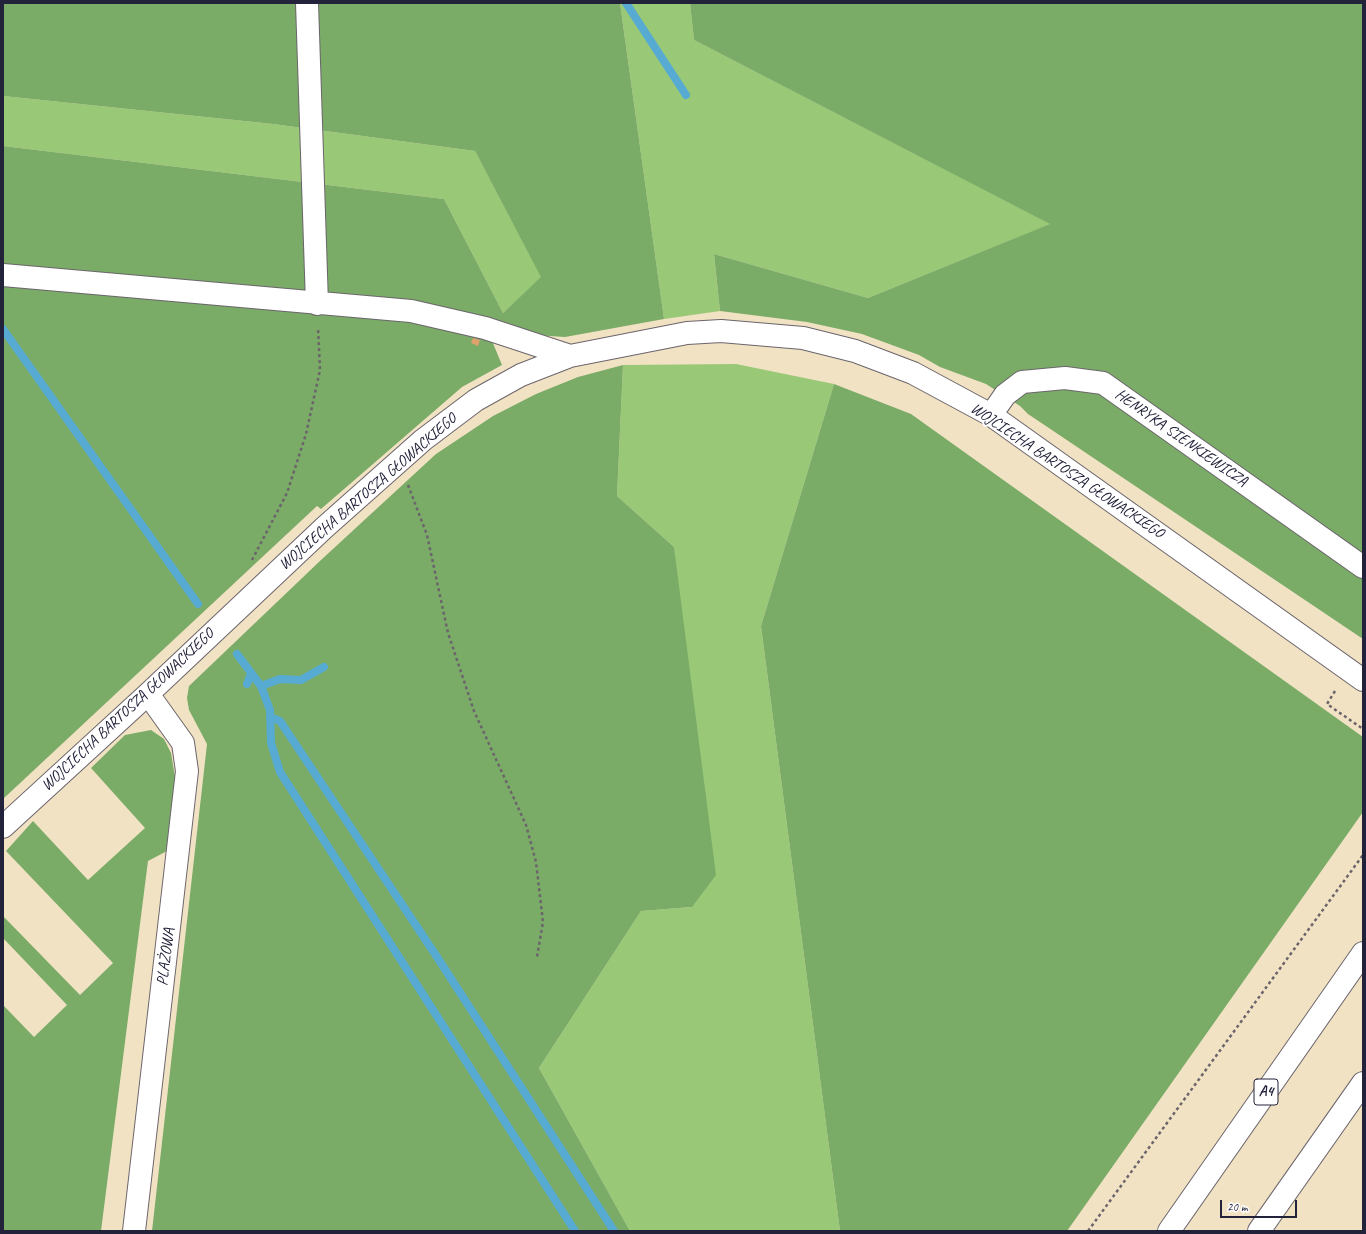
<!DOCTYPE html>
<meta charset="utf-8">
<style>
body{margin:0}
#map{position:relative;width:1366px;height:1234px;overflow:hidden;background:#f2e2c4;font-family:Caveat,sans-serif}
canvas{display:block}
.frame{position:absolute;inset:0;border:4px solid #22223b;pointer-events:none}
.scale{position:absolute;left:1220px;top:1200px;width:77px;height:18px;box-sizing:border-box;border:2px solid #22223b;border-top:0;padding-left:5px;font-size:12px;line-height:14px;white-space:nowrap;color:#22223b;-webkit-text-stroke:3px #fff;paint-order:stroke}
</style>
<div id="map">
<canvas width="1366" height="1234"></canvas>
<div class="frame"></div>
<div class="scale">20 m</div>
</div>
<script>
const c = document.querySelector('canvas').getContext('2d');
c.lineJoin = 'round';
function fillPath(path, color) { c.fillStyle = color; c.fill(path, 'evenodd'); }
const shape = rows => new Path2D(rows.map(r => 'M' + r).join(''));
function strokePath(path, color, width, dash) { c.strokeStyle = color; c.lineWidth = width; c.lineCap = dash ? 'butt' : 'round'; c.setLineDash(dash || []); c.stroke(path); }
function drawText(font, color, halo, rows, align = 'center') {
  c.font = font + ' Caveat,sans-serif'; c.lineWidth = 4; c.setLineDash([]); c.textBaseline = 'middle'; c.strokeStyle = halo; c.fillStyle = color; for (const [text, x, y, turn = 0] of rows) {
    c.save(); c.translate(x, y); c.rotate((+turn || 0) * Math.PI / 180); c.textAlign = isNaN(turn) ? turn : align; if (halo) c.strokeText(text, 0, 0); c.fillText(text, 0, 0); c.restore();
  }
}
const green = shape([
 [620,3,690,3,694,40,1051,224,868,298,714,254,720,311,664,319],
 [3,96,273,124,475,151,542,277,503,313,444,199,3,146],
 [736,364,834,384,761,626,840,1231,630,1231,539,1068,641,911,692,907,674,547,617,496,623,365]
]);
const forest = shape([
 [3,3,620,3,664,319,565,337,534,335,490,336,502,365,462,387,321,509,317,506,3,799,3,146,444,199,503,313,541,277,475,151,273,124,3,96],
 [690,3,1363,3,1363,639,1028,414,1020,406,986,384,940,367,919,355,862,334,807,322,720,311,714,254,868,298,1050,224,694,40],
 [623,365,617,496,674,547,716,875,692,907,641,911,539,1068,630,1231,152,1231,207,744,189,710,187,698,189,686,321,560,436,454,493,416,536,394,578,377],
 [834,384,911,414,1363,737,1363,812,1067,1231,840,1231,761,626],
 [151,730,164,739,171,753,175,777,167,851,148,861,101,1231,3,1231,3,1005,34,1037,67,1005,3,938,3,916,80,995,113,963,6,851,33,821,88,880,145,828,91,768,125,735]
]);
const stream = shape([
 [626,3,686,95],
 [3,329,198,604],
 [237,654,261,686,270,710,271,743,280,772,575,1231],
 [247,684,251,674],
 [261,686,280,679,301,680,324,667],
 [270,717,280,721,439,960,614,1231]
]);
const building = shape([
 [473,338,480,340,478,346,471,343]
]);
const path = shape([
 [408,485,427,535,448,633,474,711,526,825,536,862,543,922,537,957],
 [252,560,287,493,306,434,320,370,318,327],
 [1335,691,1327,704,1363,729],
 [1088,1231,1363,855]
]);
const minor = shape([
 [307,3,317,304],
 [3,275,411,311,485,328,570,356],
 [991,415,1005,395,1022,382,1065,378,1103,383,1363,567],
 [3,827,148,694,325,527,423,440,476,400,521,375,570,356,687,333,721,331,803,338,855,351,913,373,991,415,1363,680],
 [134,1231,187,771,183,743,148,694]
]);
const highway = shape([
 [1169,1231,1363,953],
 [1259,1231,1363,1083]
]);
const shields = [
 [1266,1092,24]
];
const shieldNames = [
 ["A4",1266,1092]
];
const streetNames = [
 ["HENRYKA SIENKIEWICZA",1181,438,35],
 ["WOJCIECHA BARTOSZA GŁOWACKIEGO",1067,471,34],
 ["WOJCIECHA BARTOSZA GŁOWACKIEGO",368,492,-41],
 ["WOJCIECHA BARTOSZA GŁOWACKIEGO",128,710,-43],
 ["PLAŻOWA",166,957,-83]
];
fillPath(green, '#99c877');
fillPath(forest, '#7aac68');
strokePath(stream, '#57abd3', 8);
fillPath(building, '#dfa26e');
strokePath(minor, '#6b656b', 24);
strokePath(highway, '#6b656b', 24);
strokePath(path, '#6b656b', 2.5, [3, 3]);
strokePath(minor, '#fff', 22);
strokePath(highway, '#fff', 22);
for (const [x, y, w] of shields) { const box = new Path2D(); box.roundRect(x - w / 2, y - 13, w, 26, 3); c.fillStyle = '#fff'; c.fill(box); strokePath(box, '#22223b', 1); }
drawText('bold 15px', '#22223b', null, shieldNames);
drawText('16px', '#22223b', '#fff', streetNames);
</script>
